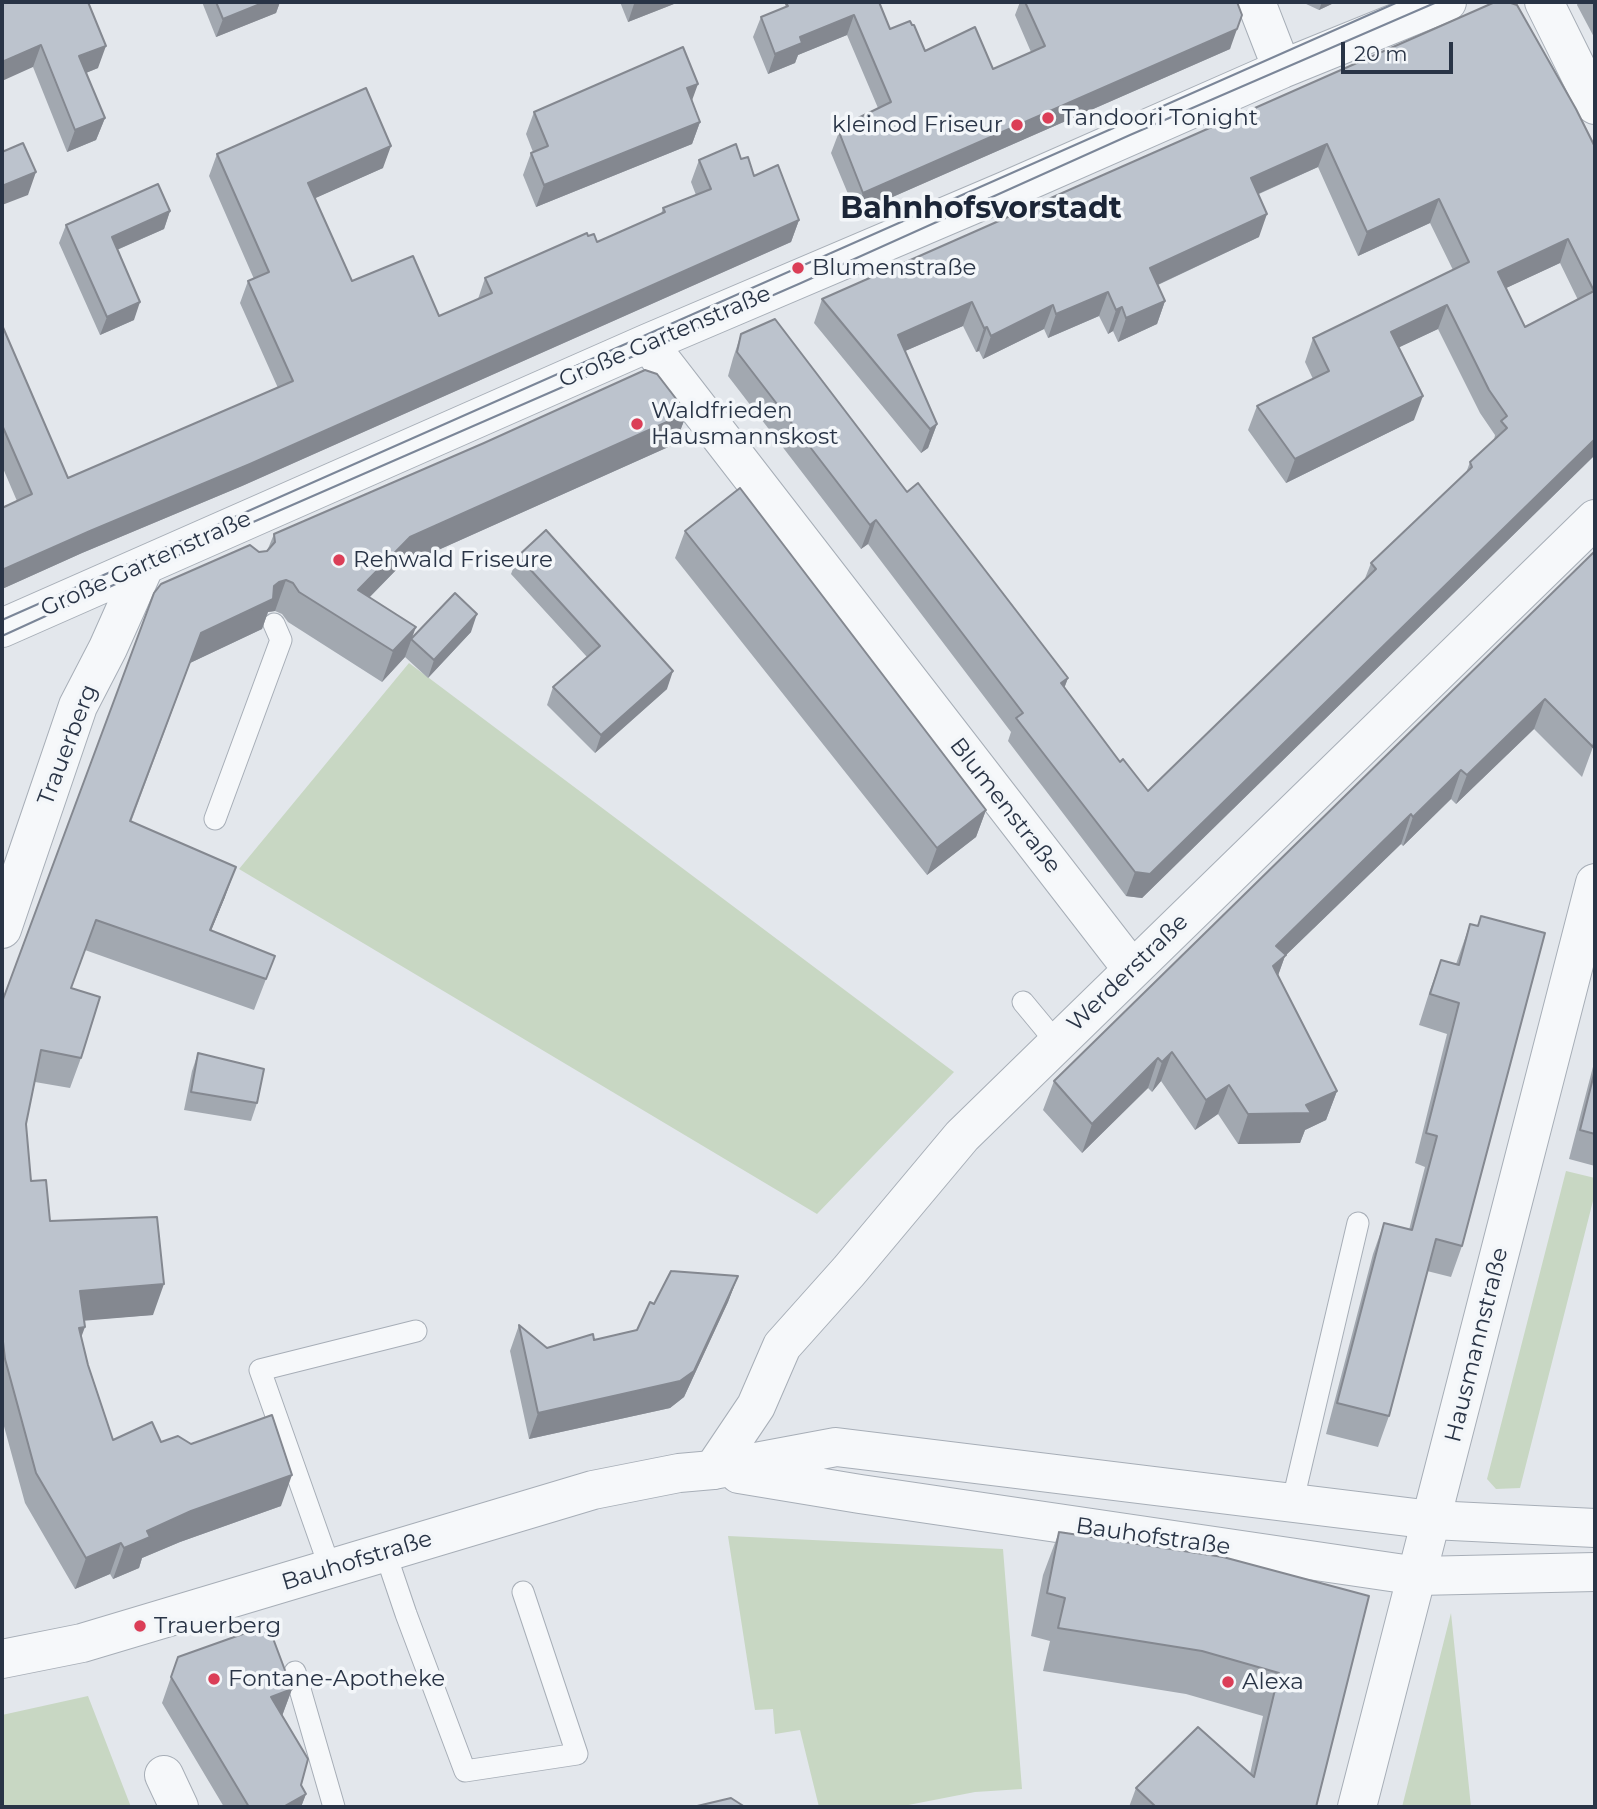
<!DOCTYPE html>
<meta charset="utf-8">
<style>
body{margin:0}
#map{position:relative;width:1597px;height:1809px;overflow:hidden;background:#e3e7ec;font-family:Montserrat,sans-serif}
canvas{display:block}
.frame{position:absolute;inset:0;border:4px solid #293446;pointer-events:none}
.scale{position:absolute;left:1341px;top:42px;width:112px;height:32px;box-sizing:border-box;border:4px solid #293446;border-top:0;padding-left:9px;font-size:21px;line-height:24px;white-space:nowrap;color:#293446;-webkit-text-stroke:5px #f3f6f9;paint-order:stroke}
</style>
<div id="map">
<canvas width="1597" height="1809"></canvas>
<div class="frame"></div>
<div class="scale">20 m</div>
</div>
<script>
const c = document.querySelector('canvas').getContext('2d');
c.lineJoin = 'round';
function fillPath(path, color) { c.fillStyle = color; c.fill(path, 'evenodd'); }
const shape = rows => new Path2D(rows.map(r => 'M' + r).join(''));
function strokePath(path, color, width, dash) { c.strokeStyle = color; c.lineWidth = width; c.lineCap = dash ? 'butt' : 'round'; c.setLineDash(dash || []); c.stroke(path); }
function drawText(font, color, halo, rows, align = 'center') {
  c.font = font + ' Montserrat,sans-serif'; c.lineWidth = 7; c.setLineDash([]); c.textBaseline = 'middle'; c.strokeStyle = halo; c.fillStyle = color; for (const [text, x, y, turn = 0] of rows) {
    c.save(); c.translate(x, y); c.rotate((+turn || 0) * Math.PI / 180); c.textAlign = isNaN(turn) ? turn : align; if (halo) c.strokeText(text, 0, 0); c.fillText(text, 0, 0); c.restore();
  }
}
const green = shape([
 [409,663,954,1072,817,1214,239,869],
 [1566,1171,1595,1178,1595,1193,1520,1488,1496,1489,1487,1479],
 [728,1536,1003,1549,1022,1789,975,1792,898,1807,819,1807,800,1730,775,1734,773,1709,755,1710],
 [1451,1613,1471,1807,1402,1807],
 [88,1696,131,1807,2,1807,2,1715]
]);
const service = shape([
 [215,819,281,640,274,624],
 [1023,1002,1057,1043],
 [1292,1504,1358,1223],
 [385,1552,406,1614,465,1771,577,1754,523,1592],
 [330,1568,260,1370,416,1331],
 [295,1672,334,1807]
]);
const minor = shape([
 [1256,2,1282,69],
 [1544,2,1595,105],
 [648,343,1132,969],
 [2,628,648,343,1005,191,1282,69,1447,2],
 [2,929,78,706,108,648,145,565],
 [713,1470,756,1406,782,1346,849,1271,962,1136,1595,519],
 [164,1775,179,1807],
 [1357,1807,1595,883]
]);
const tertiary = shape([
 [739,1474,860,1494,1418,1576,1595,1572],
 [2,1659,82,1643,593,1490,679,1473,713,1470,836,1447,1432,1520,1595,1528]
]);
const tram = shape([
 [2,620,1398,2],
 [2,636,212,540,801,283,1130,135,1437,2]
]);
const wall = shape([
 [2,2,98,68,86,73,105,118,96,140,67,152,33,67],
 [202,2,280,2,276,13,216,37],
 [620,2,679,2,628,22],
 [879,2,890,29,925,51,993,69,1031,52,1015,15,1020,2,1237,2,1230,49,856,213,831,153,839,132,851,127,878,108,847,35,798,55,795,63,768,74,753,37,761,17,785,7,786,4],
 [1303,2,1336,2,1319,10,1304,3],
 [1495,2,1595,147,1595,455,1142,898,1126,896,1008,741,1011,732,868,544,861,549,728,376,733,358,741,334,907,492,1068,678,1064,688,1120,762,1148,791,1364,581,1371,563,1466,473,1470,462,1494,440,1495,435,1480,413,1438,329,1399,347,1414,420,1286,483,1248,430,1257,406,1313,379,1305,362,1313,338,1453,270,1430,223,1358,256,1318,167,1259,194,1259,237,1158,285,1165,301,1157,324,1118,342,1113,331,1108,334,1099,316,1048,338,1044,329,983,359,979,351,976,352,963,326,905,351,937,424,928,448,921,453,814,323,822,299],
 [1560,263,1578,300,1525,327,1506,288],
 [1578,2,1595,2,1595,39,1577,5],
 [692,100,700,122,692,144,536,207,523,175,531,153,533,152,526,134,534,112],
 [217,154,383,168,315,198,352,281,439,316,478,299,485,278,588,236,597,242,661,214,663,208,696,195,691,182,699,160,741,159,754,176,799,220,791,242,242,486,82,553,2,589,2,508,17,501,2,466,2,325,68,478,278,388,240,303,248,281,254,279,209,176],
 [170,211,164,229,117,250,134,320,100,335,59,243,66,225],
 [687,413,675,444,398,568,369,598,411,639,471,632,428,678,405,657,382,682,288,622,282,614,275,611,268,612,262,629,190,663,131,822,225,897,211,930,275,956,254,1010,85,950,71,988,81,1058,70,1088,35,1082,26,1124,31,1181,50,1221,153,1315,84,1320,81,1337,88,1365,113,1440,161,1442,281,1506,180,1542,142,1558,139,1568,113,1579,110,1574,75,1589,25,1503,2,1419,2,1002,154,593,259,552,267,551,274,534],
 [685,531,986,810,976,837,927,875,675,558],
 [1595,551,1593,747,1582,777,1534,729,1456,804,1451,799,1403,846,1401,844,1285,956,1278,975,1337,1091,1326,1120,1305,1130,1300,1143,1238,1144,1218,1114,1195,1130,1161,1081,1152,1092,1148,1088,1082,1153,1043,1110,1054,1081],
 [518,556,667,689,595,753,547,705,553,687,587,657,511,574],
 [1470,924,1462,1246,1451,1277,1427,1271,1389,1416,1378,1447,1326,1434,1373,1254,1384,1223,1409,1230,1425,1167,1415,1163,1447,1034,1419,1025,1430,990,1441,960,1456,964],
 [198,1053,257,1103,251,1121,184,1110,192,1071],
 [1595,1059,1595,1166,1569,1159],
 [738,1276,728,1302,684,1397,670,1408,529,1439,510,1351,519,1325,547,1348,594,1340,637,1330,654,1304],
 [1059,1532,1369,1596,1316,1807,1129,1807,1136,1788,1250,1774,1263,1716,1186,1694,1043,1671,1050,1641,1031,1636,1043,1575],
 [178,1657,292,1689,282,1716,301,1785,306,1794,301,1807,224,1807,162,1703]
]);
const shadedWall = shape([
 [265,2,280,2,276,13,216,37,223,19],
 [641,2,679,2,628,22,634,4],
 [1322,2,1336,2,1319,10],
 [854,15,847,35,798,55,795,63,768,74,775,54,800,37],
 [1242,15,1230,49,856,213,863,193],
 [41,45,33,67,2,81,2,62],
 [106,46,98,68,71,79,79,56],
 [698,84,690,106,687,88],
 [105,118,96,140,67,152,75,130],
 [700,122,692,144,536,207,544,185],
 [1327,144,1318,167,1242,201,1251,178],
 [391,146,383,168,300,205,308,183],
 [36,172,28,195,2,205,2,186],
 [1439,199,1430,223,1358,256,1367,232],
 [170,211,164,229,105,255,112,237],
 [1267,214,1259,237,1142,292,1150,268],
 [799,220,791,242,242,486,82,553,2,589,2,570],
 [1568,239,1560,263,1489,296,1498,272],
 [1108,292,1099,316,1048,338,1056,314],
 [1165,301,1157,324,1118,342,1126,318],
 [140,302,134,320,100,335,107,317],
 [972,302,963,326,889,358,898,335],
 [1053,305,1044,329,983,359,991,336],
 [1447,305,1438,329,1383,355,1391,332],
 [1122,307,1113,331,1108,334,1116,310],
 [987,327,979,351,976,352,984,328],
 [1423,396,1414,420,1286,483,1295,459],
 [687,413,675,444,398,568,346,621,358,590,410,537],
 [937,424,928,448,921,453,930,429],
 [1595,439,1595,455,1142,898,1126,896,1135,872],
 [876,520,868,544,861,549,870,525],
 [286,580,275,611,268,612,262,629,190,663,201,633,274,586,279,582],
 [477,614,471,632,428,678,434,660],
 [416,627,405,657,382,682,393,651],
 [673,671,667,689,595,753,601,735],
 [1068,678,1059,702,1061,683],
 [1545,699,1534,729,1456,804,1467,775],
 [1461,770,1451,799,1403,846,1413,817],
 [986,810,976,837,927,875,937,848],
 [1411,814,1401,844,1285,956,1275,984,1263,996,1276,946],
 [236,867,225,897,199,960,210,930],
 [1172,1052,1161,1081,1152,1092,1162,1062],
 [1158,1058,1148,1088,1082,1153,1092,1124],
 [1229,1085,1218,1114,1195,1130,1206,1100],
 [1337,1091,1326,1120,1305,1130,1300,1143,1238,1144,1248,1114,1306,1105],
 [738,1276,728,1302,684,1397,670,1408,529,1439,538,1413],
 [164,1284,153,1315,69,1322,80,1291],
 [85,1327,74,1357,79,1328],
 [292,1475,281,1506,180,1542,142,1558,139,1568,113,1579,124,1548,147,1531,191,1511],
 [121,1543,110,1574,75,1589,86,1558],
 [292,1689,282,1716,271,1697],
 [306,1794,301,1807,283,1807]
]);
const building = shape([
 [2,2,88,2,106,46,79,56,105,118,75,130,41,45,2,62,2,2],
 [216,2,265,2,223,19,216,2],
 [791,2,879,2,890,29,910,21,912,25,914,25,925,51,975,27,993,69,1045,46,1025,2,1237,2,1242,15,1237,29,863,193,839,132,851,127,854,120,891,102,854,15,800,37,802,43,775,54,761,17,788,6,786,4,791,2],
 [1495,2,1508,2,1517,5,1576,109,1595,147,1595,439,1150,874,1135,872,1016,718,1023,713,876,520,870,525,737,352,741,334,775,319,907,492,918,483,1068,678,1061,683,1120,762,1123,759,1148,791,1376,569,1371,563,1472,467,1470,462,1507,428,1501,421,1507,416,1489,390,1447,305,1391,332,1423,396,1295,459,1257,406,1329,371,1313,338,1469,262,1439,199,1367,232,1327,144,1251,178,1267,214,1150,268,1165,301,1126,318,1122,307,1116,310,1108,292,1056,314,1053,305,991,336,987,327,984,328,972,302,898,335,937,424,930,429,822,299,1495,2],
 [1568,239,1594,291,1525,327,1498,272,1568,239],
 [683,47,698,84,687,88,700,122,544,185,531,153,548,146,534,112,683,47],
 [366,88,391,146,308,183,352,281,413,256,439,316,492,293,485,278,587,233,588,236,594,234,597,242,665,212,663,208,711,189,699,160,736,144,741,159,748,157,754,176,778,165,799,220,250,464,90,531,2,570,2,508,32,494,2,425,2,325,68,478,293,381,248,281,269,272,217,154,366,88],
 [23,143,36,172,2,186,2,152,23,143],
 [158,184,170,211,112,237,140,302,107,317,66,225,158,184],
 [645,370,657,374,687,413,410,537,358,590,416,627,393,651,299,592,293,583,286,580,279,582,274,586,273,599,201,633,130,821,236,867,210,930,275,956,266,979,96,920,71,988,100,997,81,1058,41,1050,26,1124,31,1181,46,1180,50,1221,157,1217,164,1284,80,1291,85,1327,79,1328,88,1365,113,1440,152,1422,161,1442,178,1436,191,1444,272,1415,292,1475,191,1511,147,1531,150,1537,124,1548,121,1543,86,1558,36,1473,5,1359,2,1333,2,1002,154,593,161,584,250,545,259,552,267,551,275,542,274,534,484,443,645,370],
 [740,488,986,810,937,848,685,531,740,488],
 [546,530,673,671,601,735,553,687,600,646,518,556,546,530],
 [1595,551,1595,739,1593,747,1545,699,1467,775,1461,770,1413,817,1411,814,1276,946,1286,955,1273,966,1337,1091,1306,1105,1311,1113,1248,1114,1229,1085,1206,1100,1172,1052,1162,1062,1158,1058,1092,1124,1054,1081,1595,551],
 [455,593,477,614,434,660,411,639,455,593],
 [1481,916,1545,933,1462,1246,1436,1239,1389,1416,1337,1403,1384,1223,1412,1230,1437,1136,1426,1133,1459,1003,1430,994,1441,960,1459,965,1470,924,1478,926,1481,916],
 [198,1053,264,1069,257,1103,191,1092,198,1053],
 [1595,1070,1595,1134,1580,1130,1595,1070],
 [671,1271,738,1276,694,1371,680,1381,538,1413,519,1325,547,1348,593,1334,594,1340,637,1330,650,1302,654,1304,671,1271],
 [1059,1532,1223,1557,1369,1596,1316,1807,1156,1807,1136,1788,1198,1727,1254,1777,1279,1673,1202,1651,1058,1628,1065,1598,1047,1593,1059,1532],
 [268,1625,292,1689,271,1697,308,1759,301,1785,306,1794,283,1807,249,1807,171,1677,178,1657,268,1625],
 [731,1798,745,1807,693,1807,731,1798]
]);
const markers = [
 [1048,118,7,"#db3e57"],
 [1017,125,7,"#db3e57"],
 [798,268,7,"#db3e57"],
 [637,424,7,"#db3e57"],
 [339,560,7,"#db3e57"],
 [140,1626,7,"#db3e57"],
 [214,1679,7,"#db3e57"],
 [1228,1682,7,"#db3e57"]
];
const poiNames = [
 ["Tandoori Tonight",1062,118],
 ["kleinod Friseur",1003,125,"right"],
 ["Blumenstraße",812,268],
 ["Waldfrieden",651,411],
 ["Hausmannskost",651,437],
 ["Rehwald Friseure",353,560],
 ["Trauerberg",154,1626],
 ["Fontane-Apotheke",228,1679],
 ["Alexa",1242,1682]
];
const streetNames = [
 ["Große Gartenstraße",665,337,-23],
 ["Große Gartenstraße",146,564,-24],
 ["Trauerberg",68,745,-69],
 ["Blumenstraße",1005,806,52],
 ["Werderstraße",1128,973,-44],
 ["Hausmannstraße",1477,1345,-76],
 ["Bauhofstraße",1153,1537,8],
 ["Bauhofstraße",357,1561,-17]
];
const districtNames = [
 ["Bahnhofsvorstadt",981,209]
];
fillPath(green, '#c8d7c3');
strokePath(service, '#a7aeb7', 23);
strokePath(minor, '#a7aeb7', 40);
strokePath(tertiary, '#a7aeb7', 40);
strokePath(service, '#f6f8fa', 21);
strokePath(minor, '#f6f8fa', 38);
strokePath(tertiary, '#f6f8fa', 38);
strokePath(tram, '#7b8698', 2);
fillPath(wall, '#a2a8b0');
fillPath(shadedWall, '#848890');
fillPath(building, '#bcc3cd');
strokePath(building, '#848890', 2);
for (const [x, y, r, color] of markers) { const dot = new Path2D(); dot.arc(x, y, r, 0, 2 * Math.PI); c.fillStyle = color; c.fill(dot); strokePath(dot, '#f3f6f9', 2.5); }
drawText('23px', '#293446', '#f3f6f9', poiNames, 'left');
drawText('23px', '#293446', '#f3f6f9', streetNames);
drawText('bold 30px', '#1b2537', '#f3f6f9', districtNames);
</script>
